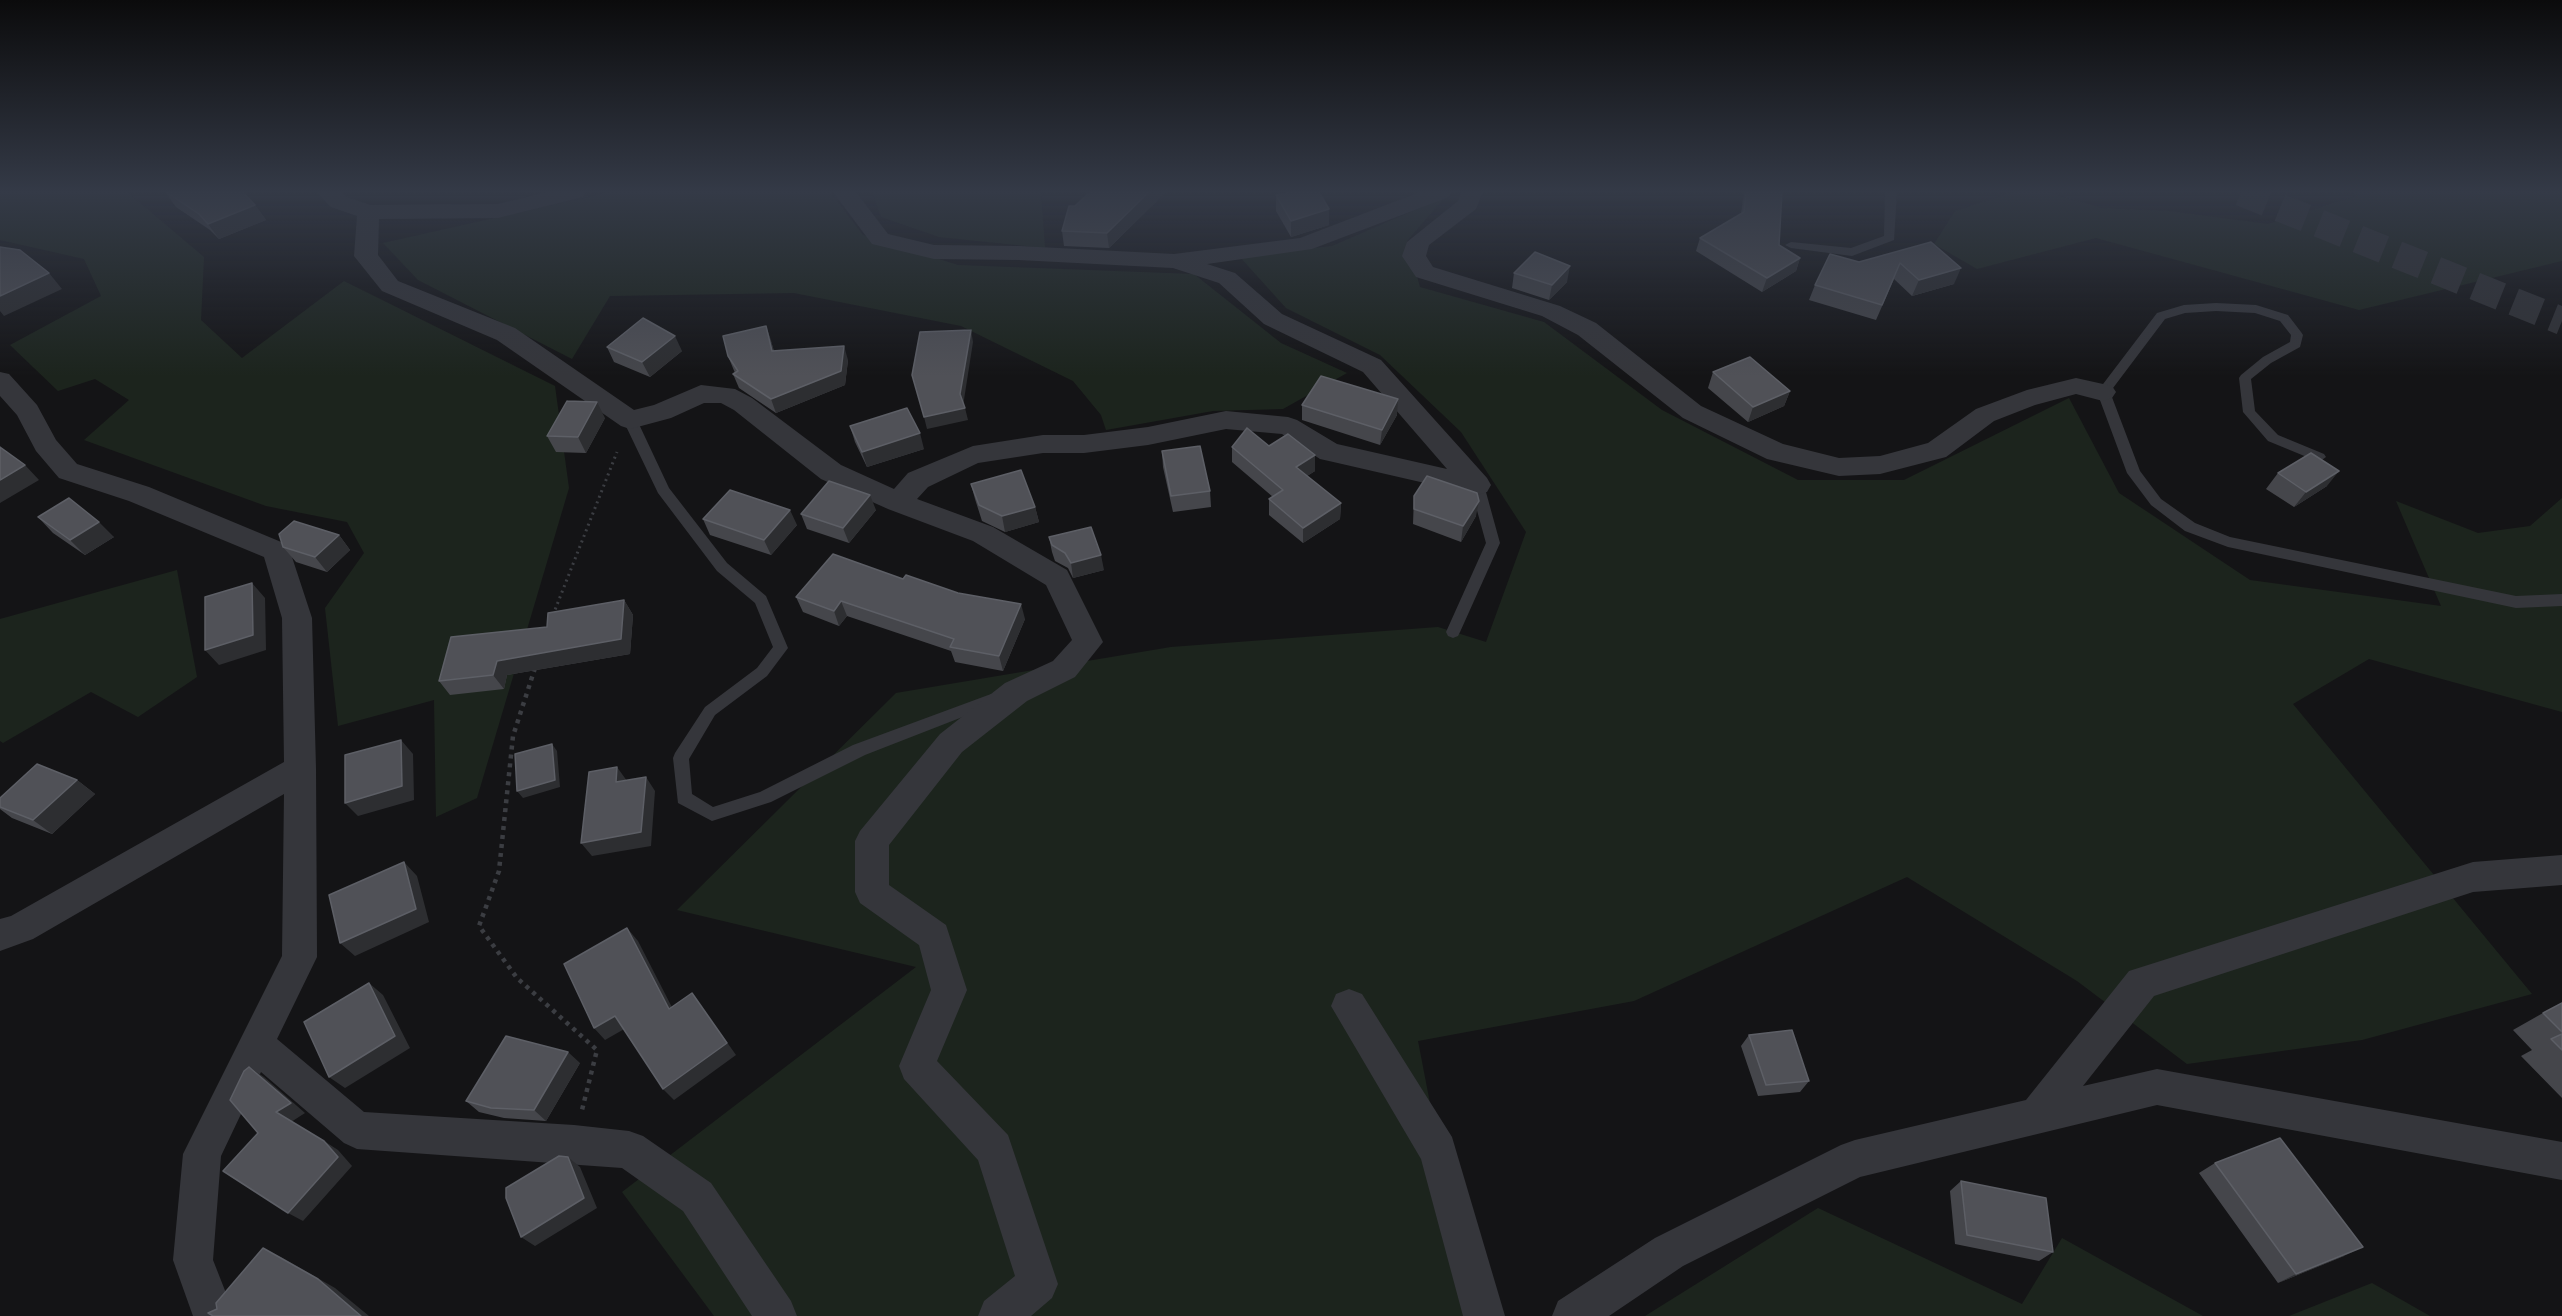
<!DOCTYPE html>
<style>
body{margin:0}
canvas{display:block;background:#141416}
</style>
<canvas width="2562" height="1316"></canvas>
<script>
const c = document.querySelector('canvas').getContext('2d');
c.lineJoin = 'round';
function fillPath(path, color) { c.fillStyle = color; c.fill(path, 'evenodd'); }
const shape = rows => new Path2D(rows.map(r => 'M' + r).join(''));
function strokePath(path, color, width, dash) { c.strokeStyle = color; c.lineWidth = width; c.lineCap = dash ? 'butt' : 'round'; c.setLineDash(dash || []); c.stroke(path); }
const green = shape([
 [0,192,127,192,204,257,201,320,242,358,344,281,555,386,569,488,477,798,436,817,434,700,338,726,325,608,364,553,347,522,266,506,84,440,129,400,95,379,58,391,10,345,101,296,84,259,0,240],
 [611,192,830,192,863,235,958,265,1194,274,1281,343,1347,373,1283,409,1213,411,1106,430,1101,415,1073,381,961,326,794,293,610,296,572,359,418,280,383,243],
 [872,192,1041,192,1045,248,939,237,881,217],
 [2013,192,2046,192,2102,208,2169,211,2268,224,2356,196,2352,192,2562,192,2562,261,2359,310,2096,238,1977,269,1934,244,1955,211],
 [1445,197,1407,241,1420,287,1544,322,1662,410,1798,480,1904,480,2069,398,2119,493,2250,580,2441,606,2396,501,2478,533,2530,526,2562,498,2562,712,2369,659,2293,704,2532,994,2362,1040,2187,1064,2077,981,1907,877,1634,1001,1418,1041,1471,1316,714,1316,622,1192,916,967,677,910,896,693,1171,647,1438,627,1486,642,1526,532,1461,432,1380,355,1286,308,1239,256,1332,246],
 [177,570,197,677,138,717,91,692,3,743,0,741,0,619],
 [1818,1208,2022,1304,2062,1238,2203,1316,1645,1316],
 [2372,1283,2430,1316,2289,1316]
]);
const trunkTunnel = shape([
 [2241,192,2562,321]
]);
const pathFar1 = shape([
 [553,615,617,452]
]);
const path = shape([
 [535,668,513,736,499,871,479,926,517,978,597,1050,582,1110]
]);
const service = shape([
 [1885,192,1897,192,1894,240,1852,256,1791,248,1785,245,1791,242,1851,248,1884,236,1885,192],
 [2216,303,2256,305,2288,315,2301,332,2303,335,2300,347,2271,363,2251,379,2255,411,2278,435,2324,454,2326,457,2319,462,2268,441,2243,412,2239,378,2241,375,2263,357,2290,342,2291,335,2280,321,2255,313,2216,311,2185,313,2165,319,2110,392,2140,471,2161,499,2195,523,2230,537,2516,596,2562,594,2562,606,2516,608,2228,547,2185,531,2151,505,2127,473,2097,392,2157,313,2184,305,2216,303],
 [630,416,637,420,669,488,727,563,766,596,788,648,767,676,715,715,689,759,692,794,713,807,760,792,853,745,991,694,1001,694,1004,698,1001,702,865,755,771,802,712,821,678,803,673,758,675,753,705,707,757,668,773,647,755,603,717,571,658,493,623,420,630,416],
 [1477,480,1484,485,1500,543,1460,632,1458,636,1453,638,1448,636,1446,632,1486,543,1470,485,1477,480]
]);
const minor = shape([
 [316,192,341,192,347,197,370,205,498,204,547,192,586,192,583,197,498,218,379,219,378,255,398,281,515,328,634,410,654,405,701,385,735,389,752,398,841,465,894,489,908,473,973,446,1043,435,1084,435,1148,427,1226,411,1288,417,1297,420,1337,444,1447,469,1363,372,1264,324,1219,283,1173,268,1019,260,934,259,872,244,833,192,856,192,888,234,934,245,1019,246,1174,254,1300,238,1420,192,1452,192,1449,197,1312,249,1207,264,1235,273,1282,314,1381,360,1487,478,1491,485,1487,492,1477,495,1329,461,1320,459,1282,434,1226,429,1148,445,1084,453,1043,453,978,463,928,487,917,499,993,527,1067,570,1103,642,1075,677,1027,701,962,752,889,845,889,885,946,925,967,990,937,1061,1008,1135,1058,1284,1052,1298,1031,1316,978,1316,984,1301,1015,1276,978,1160,904,1079,899,1066,931,990,919,945,860,903,855,892,855,841,860,831,940,734,1005,683,1053,661,1072,640,1046,585,973,541,888,509,821,479,734,410,721,403,704,403,671,418,630,429,621,426,497,340,382,291,354,256,357,216,331,207,316,192],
 [1461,192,1483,192,1476,209,1429,245,1426,256,1433,267,1560,306,1596,323,1701,406,1783,444,1839,458,1880,456,1928,443,1976,409,2027,390,2076,378,2112,386,2116,392,2112,398,2103,401,2076,394,2035,405,1994,421,1946,457,1880,474,1839,476,1767,459,1683,418,1578,335,1542,316,1416,277,1402,256,1407,242,1458,201,1461,192],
 [0,372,9,374,37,405,56,440,77,464,149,487,286,544,290,551,312,618,316,769,317,957,277,1039,364,1112,574,1125,629,1131,643,1136,711,1183,791,1301,797,1316,752,1316,683,1211,622,1168,357,1149,344,1143,261,1072,221,1156,213,1260,235,1316,193,1316,173,1260,183,1154,282,956,284,794,33,939,0,951,0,919,11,916,284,762,282,618,264,557,129,501,59,478,36,451,17,415,0,396,0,372],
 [2562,855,2562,885,2473,892,2154,996,2083,1086,2157,1069,2562,1142,2562,1180,2157,1105,1860,1177,1683,1266,1609,1316,1552,1316,1558,1301,1655,1238,1841,1145,1855,1140,2026,1100,2129,971,2473,862,2562,855],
 [1349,989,1362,994,1452,1137,1505,1316,1463,1316,1421,1159,1331,1006,1336,994,1349,989]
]);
const wall = shape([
 [165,192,255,205,266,220,219,239,210,230,176,207],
 [1166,192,1109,248,1064,246,1062,231,1075,206],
 [1744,192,1782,192,1779,245,1800,258,1796,271,1762,292,1696,251,1700,238,1741,214],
 [1276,195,1329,225,1291,237,1276,211],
 [1931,242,1954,284,1912,296,1894,279,1876,320,1809,300,1815,285,1859,262],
 [1514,273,1567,282,1549,300,1512,288],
 [766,326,774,351,848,360,845,385,776,413,739,388,733,374,735,373,728,356],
 [607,347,682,351,650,377,614,362],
 [1713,372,1790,391,1784,406,1748,422,1708,388],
 [1302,405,1397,415,1380,445,1302,420],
 [605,418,586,453,556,452,547,436],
 [850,426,924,449,867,467,855,442],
 [1269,446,1315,471,1307,476,1341,503,1340,519,1303,543,1269,515,1269,499,1273,497,1232,462,1232,447],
 [1162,451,1210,491,1211,507,1173,512,1163,467],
 [2278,473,2327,486,2294,507,2266,489],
 [971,484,1035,507,1039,522,1005,532,982,521,975,499],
 [1414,496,1476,516,1461,542,1413,524],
 [876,510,849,543,807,529,801,514],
 [38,517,114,537,85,555,53,533],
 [703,519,797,525,771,555,710,535],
 [339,535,350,550,327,572,296,562,283,547],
 [1049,537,1104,570,1073,578,1068,568,1055,561,1052,552],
 [903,579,1025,619,1003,671,955,662,951,651,847,616,839,626,803,612,796,597],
 [624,600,633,615,630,654,507,675,504,689,450,695,439,681,547,627],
 [77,780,95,794,52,834,12,818,0,809,0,798],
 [2562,1003,2562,1098,2521,1056,2532,1050,2513,1030,2543,1013],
 [1749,1035,1809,1081,1800,1092,1758,1096,1741,1046],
 [580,1063,546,1121,504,1118,479,1112,466,1101],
 [2215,1163,2344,1256,2278,1283,2199,1173],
 [1961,1181,2053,1252,2039,1261,1955,1244,1950,1191]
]);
const shadedWall = shape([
 [1149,192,1166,192,1109,248,1107,233],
 [255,205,266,220,219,239,208,224],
 [1329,209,1329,225,1291,237,1291,221],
 [1800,258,1796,271,1762,292,1767,278],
 [1570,266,1567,282,1549,300,1552,285],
 [1961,268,1954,284,1912,296,1919,280],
 [49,273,62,289,4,316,0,311,0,296],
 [766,326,771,340,777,365,772,351],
 [971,330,973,342,963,406,960,394],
 [675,336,682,351,650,377,642,362],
 [844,346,848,360,845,385,776,413,771,399],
 [1790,391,1784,406,1748,422,1753,407],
 [1398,399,1397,415,1380,445,1382,430],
 [597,402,605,418,586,453,578,437],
 [965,408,968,420,927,429,924,417],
 [920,433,924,449,867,467,862,452],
 [1315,455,1315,471,1296,483,1296,467],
 [25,465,39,480,0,503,0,480],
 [2339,471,2327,486,2294,507,2306,492],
 [870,495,876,510,849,543,843,528],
 [1479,501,1476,516,1461,542,1463,526],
 [1341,503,1340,519,1303,543,1303,528],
 [1035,507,1039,522,1005,532,1002,516],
 [790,510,797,525,771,555,764,540],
 [99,522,114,537,85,555,70,540],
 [339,535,350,550,327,572,315,557],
 [1101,555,1104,570,1073,578,1071,563],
 [252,583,265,598,266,650,219,665,205,650],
 [624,600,633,615,630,654,507,675,504,689,493,675,497,661],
 [841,601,847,616,839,626,834,611],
 [1021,604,1025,619,1003,671,999,656],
 [401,740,413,754,414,800,358,816,345,803],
 [552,744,557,751,560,787,523,798,517,791],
 [617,767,627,781,616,782],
 [646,777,655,791,651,846,592,856,581,843],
 [77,780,95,794,52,834,33,820],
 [404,862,417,876,429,922,355,956,340,943],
 [627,928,638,941,679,1021,669,1009],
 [369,983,383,995,410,1048,345,1088,329,1077],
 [692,993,736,1055,674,1100,663,1089],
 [615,1016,626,1028,605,1040,594,1028],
 [568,1052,580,1063,546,1121,534,1110],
 [249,1067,264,1077,305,1113,291,1122,276,1112],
 [324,1141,338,1150,352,1166,303,1221,288,1213],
 [568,1157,580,1167,597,1208,535,1246,521,1237],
 [2363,1247,2344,1256,2278,1283,2296,1274],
 [263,1248,281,1257,335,1288,369,1316,361,1316]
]);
const building = shape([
 [166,192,243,192,255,205,208,224,199,214,166,192],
 [1090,192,1149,192,1107,233,1062,231,1069,206,1075,206,1090,192],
 [1293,192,1319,192,1329,209,1291,221,1276,195,1293,192],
 [1746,192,1782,192,1779,245,1800,258,1767,278,1700,238,1744,212,1746,192],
 [1931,242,1961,268,1919,280,1900,263,1882,305,1815,285,1830,254,1859,262,1931,242],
 [0,247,20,250,49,273,0,296,0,247],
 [1535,252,1570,266,1552,285,1514,273,1535,252],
 [643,318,675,336,642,362,607,347,643,318],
 [766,326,772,351,844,346,841,371,771,399,733,374,738,371,728,356,723,336,766,326],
 [971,330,960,394,965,408,924,417,912,375,920,332,971,330],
 [1750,357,1790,391,1753,407,1713,372,1750,357],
 [1321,376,1398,399,1382,430,1302,405,1321,376],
 [567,401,597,402,578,437,547,436,567,401],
 [907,408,920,433,862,452,850,426,907,408],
 [1247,428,1269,446,1288,434,1315,455,1296,467,1341,503,1303,528,1269,499,1283,490,1232,447,1247,428],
 [1200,446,1210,491,1171,496,1162,451,1200,446],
 [0,447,25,465,0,480,0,447],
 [2311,453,2339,471,2306,492,2278,473,2311,453],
 [1021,470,1035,507,1002,516,979,505,971,484,1021,470],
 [1427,476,1477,493,1479,501,1463,526,1414,509,1414,496,1427,476],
 [829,481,870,495,843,528,801,514,829,481],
 [730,490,790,510,764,540,703,519,730,490],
 [69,498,99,522,70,540,38,517,69,498],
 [294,521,339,535,315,557,283,547,279,534,294,521],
 [1091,527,1101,555,1071,563,1065,553,1052,545,1049,537,1091,527],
 [833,554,903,579,906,575,958,593,1021,604,999,656,950,647,954,639,841,601,834,611,796,597,833,554],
 [252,583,253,635,205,650,205,597,252,583],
 [624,600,621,639,497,661,493,675,439,681,451,637,547,627,548,613,624,600],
 [401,740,402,786,345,803,345,755,401,740],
 [552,744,555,780,517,791,515,754,552,744],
 [37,764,77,780,33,820,0,807,0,798,37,764],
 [617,767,616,782,646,777,641,832,581,843,589,772,617,767],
 [404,862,416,909,340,943,329,895,404,862],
 [627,928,669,1009,692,993,727,1043,663,1089,615,1016,594,1028,564,964,627,928],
 [369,983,395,1036,329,1077,304,1022,369,983],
 [2562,1003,2562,1032,2543,1013,2562,1003],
 [1792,1030,1809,1081,1766,1085,1749,1035,1792,1030],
 [2562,1034,2562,1050,2551,1039,2562,1034],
 [506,1036,568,1052,534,1110,491,1108,466,1101,506,1036],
 [249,1067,291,1103,276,1112,324,1141,338,1157,288,1213,223,1171,258,1133,230,1100,244,1071,249,1067],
 [2280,1138,2363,1247,2296,1274,2215,1163,2280,1138],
 [559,1156,568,1157,584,1198,521,1237,506,1198,506,1188,559,1156],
 [1961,1181,2046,1198,2053,1252,1967,1235,1961,1181],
 [263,1248,318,1279,361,1316,213,1316,208,1313,217,1309,216,1303,263,1248]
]);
fillPath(green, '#1c241d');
strokePath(trunkTunnel, '#313236', 28, [28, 14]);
strokePath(pathFar1, '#3b3d42', 3, [2, 4]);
strokePath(path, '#3b3d42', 4.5, [4, 5]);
fillPath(service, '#35363b');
fillPath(minor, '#35363b');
fillPath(wall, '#45464b');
fillPath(shadedWall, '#2d2e31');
fillPath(building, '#505157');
strokePath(building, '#5d5f66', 1.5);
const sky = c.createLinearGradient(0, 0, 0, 376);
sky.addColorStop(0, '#0b0b0c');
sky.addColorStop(0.51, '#343a47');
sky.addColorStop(1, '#343a4700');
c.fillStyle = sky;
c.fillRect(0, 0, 2562, 376);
</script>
